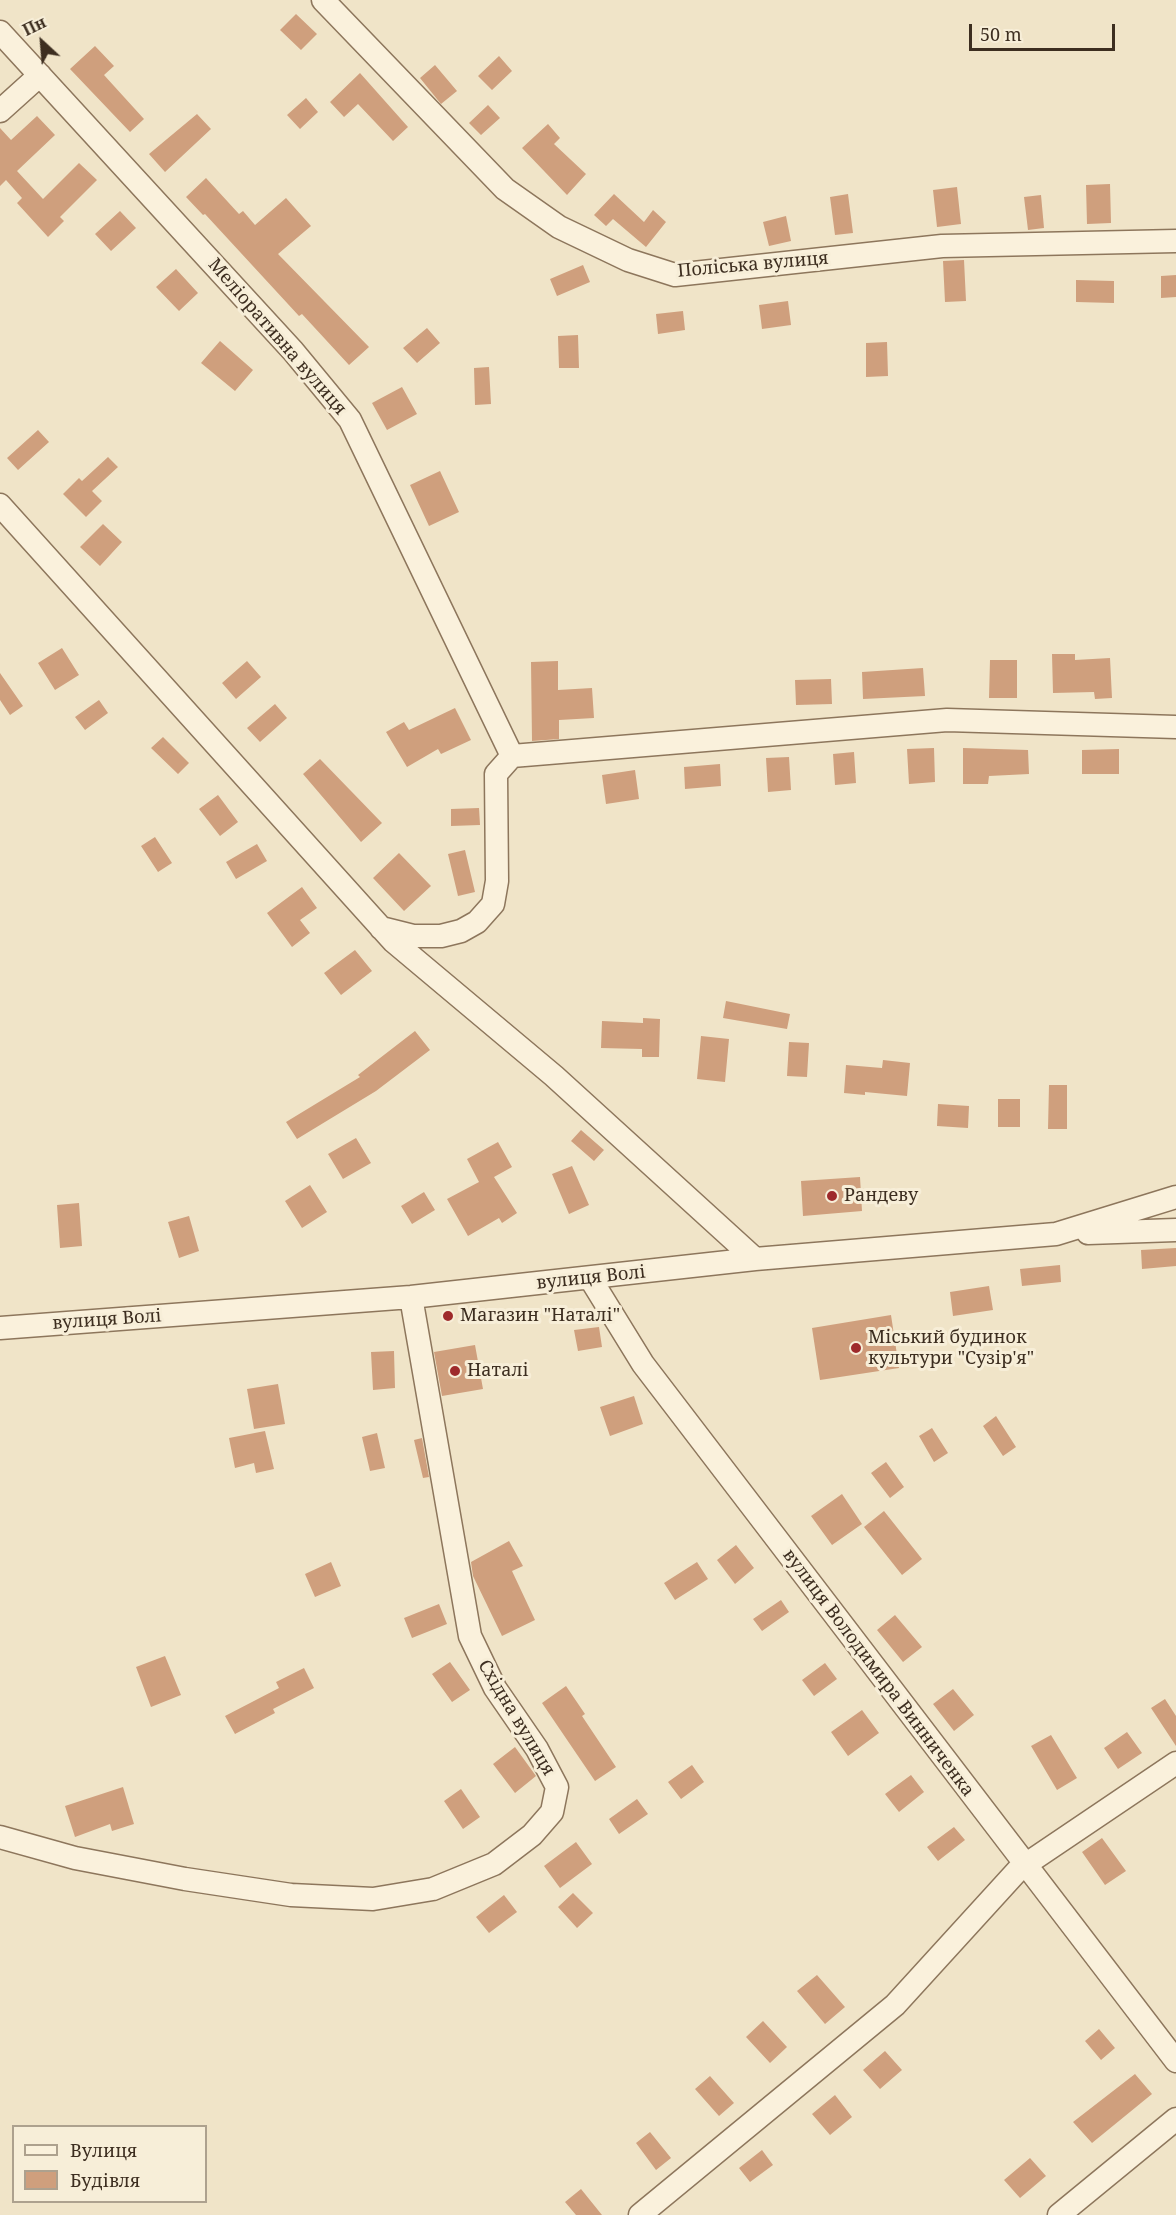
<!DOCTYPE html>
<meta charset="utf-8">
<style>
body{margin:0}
#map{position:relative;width:1176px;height:2215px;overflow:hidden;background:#f0e4c8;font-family:"Noto Serif",serif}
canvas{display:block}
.legend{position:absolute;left:12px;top:2125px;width:195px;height:78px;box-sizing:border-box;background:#f7eed8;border:2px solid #ada18e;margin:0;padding:8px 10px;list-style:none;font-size:18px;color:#3d2e20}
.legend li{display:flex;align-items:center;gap:12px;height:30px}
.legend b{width:30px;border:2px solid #ada18e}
.north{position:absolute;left:12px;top:12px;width:60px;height:60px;-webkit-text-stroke:4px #f7eed8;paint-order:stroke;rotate:334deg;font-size:16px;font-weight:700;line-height:24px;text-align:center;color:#3d2e20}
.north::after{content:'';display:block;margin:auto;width:21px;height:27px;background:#3d2e20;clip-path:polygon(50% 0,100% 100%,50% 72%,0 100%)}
.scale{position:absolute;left:969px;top:24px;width:146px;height:27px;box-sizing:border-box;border:3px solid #3d2e20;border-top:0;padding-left:8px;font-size:18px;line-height:21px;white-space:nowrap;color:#3d2e20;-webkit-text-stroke:4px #f7eed8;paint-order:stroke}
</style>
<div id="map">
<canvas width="1176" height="2215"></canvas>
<ul class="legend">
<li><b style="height:8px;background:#faf1dc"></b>Вулиця</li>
<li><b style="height:16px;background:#cf9f7d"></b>Будівля</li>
</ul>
<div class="north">Пн</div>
<div class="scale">50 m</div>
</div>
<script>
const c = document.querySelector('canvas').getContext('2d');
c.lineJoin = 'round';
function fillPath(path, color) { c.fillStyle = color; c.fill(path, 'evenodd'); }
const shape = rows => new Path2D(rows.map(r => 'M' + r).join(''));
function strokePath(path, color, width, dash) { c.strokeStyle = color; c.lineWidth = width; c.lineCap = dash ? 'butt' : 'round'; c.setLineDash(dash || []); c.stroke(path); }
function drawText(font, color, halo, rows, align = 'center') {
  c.font = font + ' "Noto Serif",serif'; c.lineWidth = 6; c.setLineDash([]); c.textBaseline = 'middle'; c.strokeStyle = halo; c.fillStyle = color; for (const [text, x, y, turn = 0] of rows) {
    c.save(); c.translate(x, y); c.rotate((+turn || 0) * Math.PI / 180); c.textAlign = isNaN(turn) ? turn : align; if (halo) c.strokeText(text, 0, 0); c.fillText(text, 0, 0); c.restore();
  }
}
const building = shape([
 [296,14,317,34,301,50,280,30],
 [95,46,114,66,104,75,144,119,130,132,70,69],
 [499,56,512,71,492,90,478,76],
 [435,65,457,91,441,104,420,78],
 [360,73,408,127,393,141,358,104,344,117,330,102],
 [306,98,318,112,300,129,287,115],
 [488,105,500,118,481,135,469,123],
 [197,114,211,129,165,172,149,154],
 [37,116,55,135,17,171,43,199,79,163,97,180,60,217,64,221,48,237,17,203,22,198,6,180,0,186,0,128,11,140],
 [548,124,560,138,554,144,586,174,567,195,522,148],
 [206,178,239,214,243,211,255,225,286,198,311,226,278,254,369,347,349,365,302,314,299,316,205,214,203,215,186,197],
 [1110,184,1111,223,1087,224,1086,185],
 [957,187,961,224,937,227,933,190],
 [614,194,644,222,653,210,666,222,646,247,613,219,606,226,594,215],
 [848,194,853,233,835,235,830,197],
 [1041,195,1044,228,1028,230,1024,197],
 [120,211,136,228,111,251,95,234],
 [786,216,791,241,769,246,763,222],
 [964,260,966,301,945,302,943,261],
 [583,265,590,282,557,296,550,279],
 [176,269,198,293,179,311,156,287],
 [1176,275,1176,297,1161,298,1161,276],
 [1076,280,1114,281,1114,303,1076,302],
 [788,301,791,325,762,329,759,305],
 [683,311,685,330,658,334,656,314],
 [427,328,440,343,417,363,403,348],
 [578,335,579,368,559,368,558,336],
 [220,341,253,370,235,391,201,363],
 [887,342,888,376,866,377,866,343],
 [489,367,491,404,475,405,474,368],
 [402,387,417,414,387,430,372,403],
 [38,430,49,442,18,470,7,458],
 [108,457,118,467,92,491,102,501,86,517,63,494,79,478,82,481],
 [440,471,459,512,429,526,410,485],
 [103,524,122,542,100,566,80,547],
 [62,648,79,675,55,690,38,663],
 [1052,654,1075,654,1075,660,1110,658,1112,698,1095,699,1094,692,1053,693],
 [990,660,1017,660,1017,698,989,698],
 [247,661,261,677,236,699,222,683],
 [558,661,558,690,592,688,594,718,559,720,559,739,532,741,531,662],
 [923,668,925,696,863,699,862,672],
 [0,673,23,706,10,715,0,700],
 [831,679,832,704,796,705,795,680],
 [99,700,108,713,85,730,75,717],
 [275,704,287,718,260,742,247,728],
 [455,708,471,740,441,754,438,749,407,767,386,732,404,722,409,730],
 [163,737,189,763,178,774,151,748],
 [934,748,935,782,909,784,907,749],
 [963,748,1028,750,1029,774,989,776,988,784,963,784],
 [1119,749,1119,774,1082,774,1082,750],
 [854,752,856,783,835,785,833,754],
 [789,757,791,790,768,792,766,758],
 [320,759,382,823,361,842,303,774],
 [720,764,721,786,685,789,684,767],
 [635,770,639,799,606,804,602,775],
 [218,795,238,822,220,836,199,809],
 [479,808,480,825,451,826,451,809],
 [155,837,172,863,158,872,141,846],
 [257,844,267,861,236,879,226,862],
 [465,850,475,892,458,896,448,854],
 [399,853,431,886,404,911,373,878],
 [302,887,317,908,300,920,310,933,292,947,267,913],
 [355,950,372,971,341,995,324,973],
 [726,1001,790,1014,787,1029,723,1018],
 [643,1018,660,1019,659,1057,642,1057,642,1049,601,1048,602,1021,643,1023],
 [415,1031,430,1050,376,1091,297,1139,286,1122,360,1077,358,1075],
 [701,1036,729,1039,725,1082,697,1079],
 [789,1042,809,1043,807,1077,787,1076],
 [883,1060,910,1063,907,1096,865,1092,865,1095,844,1093,846,1065,882,1068],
 [1049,1085,1067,1085,1067,1129,1048,1129],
 [998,1099,1020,1099,1020,1127,998,1127],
 [938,1104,969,1106,968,1128,937,1126],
 [581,1130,604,1150,594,1161,571,1141],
 [356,1138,371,1163,343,1179,328,1154],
 [498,1142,512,1167,494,1177,517,1213,502,1223,499,1218,468,1236,447,1199,479,1182,467,1159],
 [572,1166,589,1205,569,1214,552,1174],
 [860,1177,862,1211,803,1216,801,1181],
 [310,1185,327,1212,302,1228,285,1201],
 [424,1192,435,1210,412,1224,401,1206],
 [79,1203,82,1246,60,1248,57,1205],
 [189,1216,199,1251,179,1258,168,1222],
 [1176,1248,1176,1266,1142,1269,1141,1250],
 [1060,1265,1061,1282,1022,1286,1020,1269],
 [989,1286,993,1310,953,1316,950,1292],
 [891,1315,899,1368,820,1380,812,1328],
 [599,1327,602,1347,578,1351,574,1330],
 [475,1345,483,1389,442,1396,434,1352],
 [394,1351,395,1388,373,1390,371,1352],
 [278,1384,285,1424,254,1429,247,1389],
 [634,1396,643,1424,610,1436,600,1407],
 [996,1416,1016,1447,1003,1456,983,1426],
 [932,1428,948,1453,934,1462,919,1436],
 [265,1431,274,1469,256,1473,254,1463,235,1468,229,1438],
 [377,1433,385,1468,370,1471,362,1437],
 [422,1438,429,1477,423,1478,414,1440],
 [886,1462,904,1487,890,1498,871,1473],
 [842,1494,862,1524,832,1545,811,1516],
 [884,1511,922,1559,902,1575,864,1527],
 [509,1541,523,1566,512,1571,535,1620,502,1636,473,1576,471,1562],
 [736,1545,754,1568,735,1584,717,1560],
 [331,1562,341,1586,315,1597,305,1574],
 [697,1562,708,1579,675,1600,664,1583],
 [781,1600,789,1612,762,1631,753,1619],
 [439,1604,447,1624,412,1638,404,1618],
 [895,1615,922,1647,903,1662,877,1630],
 [165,1656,181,1695,151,1707,136,1667],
 [450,1662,470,1690,452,1702,432,1674],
 [825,1663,837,1679,814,1696,802,1680],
 [304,1668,314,1688,273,1709,275,1713,235,1734,225,1716,279,1688,276,1682],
 [566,1686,585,1714,582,1716,616,1767,595,1781,542,1703],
 [953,1689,974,1715,954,1731,933,1704],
 [1165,1699,1176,1716,1176,1746,1151,1708],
 [862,1710,879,1733,848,1756,831,1732],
 [1127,1732,1142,1753,1118,1769,1104,1748],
 [1051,1735,1077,1778,1057,1790,1031,1746],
 [515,1747,536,1776,515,1793,493,1764],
 [692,1765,704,1782,681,1799,668,1782],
 [911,1775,924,1792,899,1812,885,1794],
 [123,1787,134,1824,112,1831,110,1824,75,1837,65,1806],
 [461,1789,480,1817,463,1829,444,1801],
 [637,1799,648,1814,619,1834,609,1819],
 [954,1827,965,1840,938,1861,927,1847],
 [1102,1838,1126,1871,1105,1885,1082,1852],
 [576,1842,592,1864,560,1888,544,1866],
 [573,1893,593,1913,577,1928,558,1907],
 [504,1895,517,1912,489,1933,476,1917],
 [817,1975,845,2007,825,2024,797,1991],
 [763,2021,787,2047,770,2063,746,2037],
 [1099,2029,1115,2048,1101,2060,1085,2041],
 [885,2051,902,2070,880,2089,863,2070],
 [1135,2074,1152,2094,1092,2143,1073,2122],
 [710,2076,734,2103,719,2116,695,2089],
 [835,2095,852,2117,830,2135,812,2114],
 [650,2132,671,2158,656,2170,636,2143],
 [762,2150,773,2165,750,2182,739,2168],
 [1030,2158,1046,2176,1020,2198,1004,2180],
 [581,2189,602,2215,576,2215,565,2202]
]);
const minor = shape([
 [323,0,505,189,559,227,628,260,675,275,942,246,1176,241],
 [0,32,293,351,350,420,512,756],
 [0,111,40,75],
 [0,505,393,941,554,1076,755,1259],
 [381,928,413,936,441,936,461,931,477,922,493,904,497,881,496,774,512,756,947,720,1176,727],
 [1088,1233,1176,1230],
 [590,1278,643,1364,1176,2061],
 [0,1328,411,1297,755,1259,1056,1234,1176,1197],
 [0,1837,75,1858,185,1879,291,1895,373,1899,433,1889,494,1864,532,1835,552,1812,557,1787,537,1749,495,1688,470,1636,411,1297],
 [640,2215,895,2005,1019,1869,1176,1763],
 [1059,2215,1176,2119]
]);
const markers = [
 [832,1196,6,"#9e2a2b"],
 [448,1316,6,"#9e2a2b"],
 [856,1348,6,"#9e2a2b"],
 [455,1371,6,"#9e2a2b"]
];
const streetNames = [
 ["Поліська вулиця",753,265,-5],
 ["Меліоративна вулиця",277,337,49],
 ["вулиця Волі",591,1278,-6],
 ["вулиця Волі",107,1320,-4],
 ["вулиця Володимира Винниченка",878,1673,53],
 ["Східна вулиця",516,1718,59]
];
const poiNames = [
 ["Рандеву",844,1196],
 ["Магазин \"Наталі\"",460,1316],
 ["Міський будинок",868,1338],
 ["культури \"Сузір'я\"",868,1359],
 ["Наталі",467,1371]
];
fillPath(building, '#cf9f7d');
strokePath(minor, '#8d765c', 25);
strokePath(minor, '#faf1dc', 22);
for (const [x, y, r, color] of markers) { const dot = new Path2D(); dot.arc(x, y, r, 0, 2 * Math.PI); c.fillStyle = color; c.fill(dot); strokePath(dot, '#f7eed8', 2); }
drawText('18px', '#3d2e20', '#f7eed8', streetNames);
drawText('18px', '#3d2e20', '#f7eed8', poiNames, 'left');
</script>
